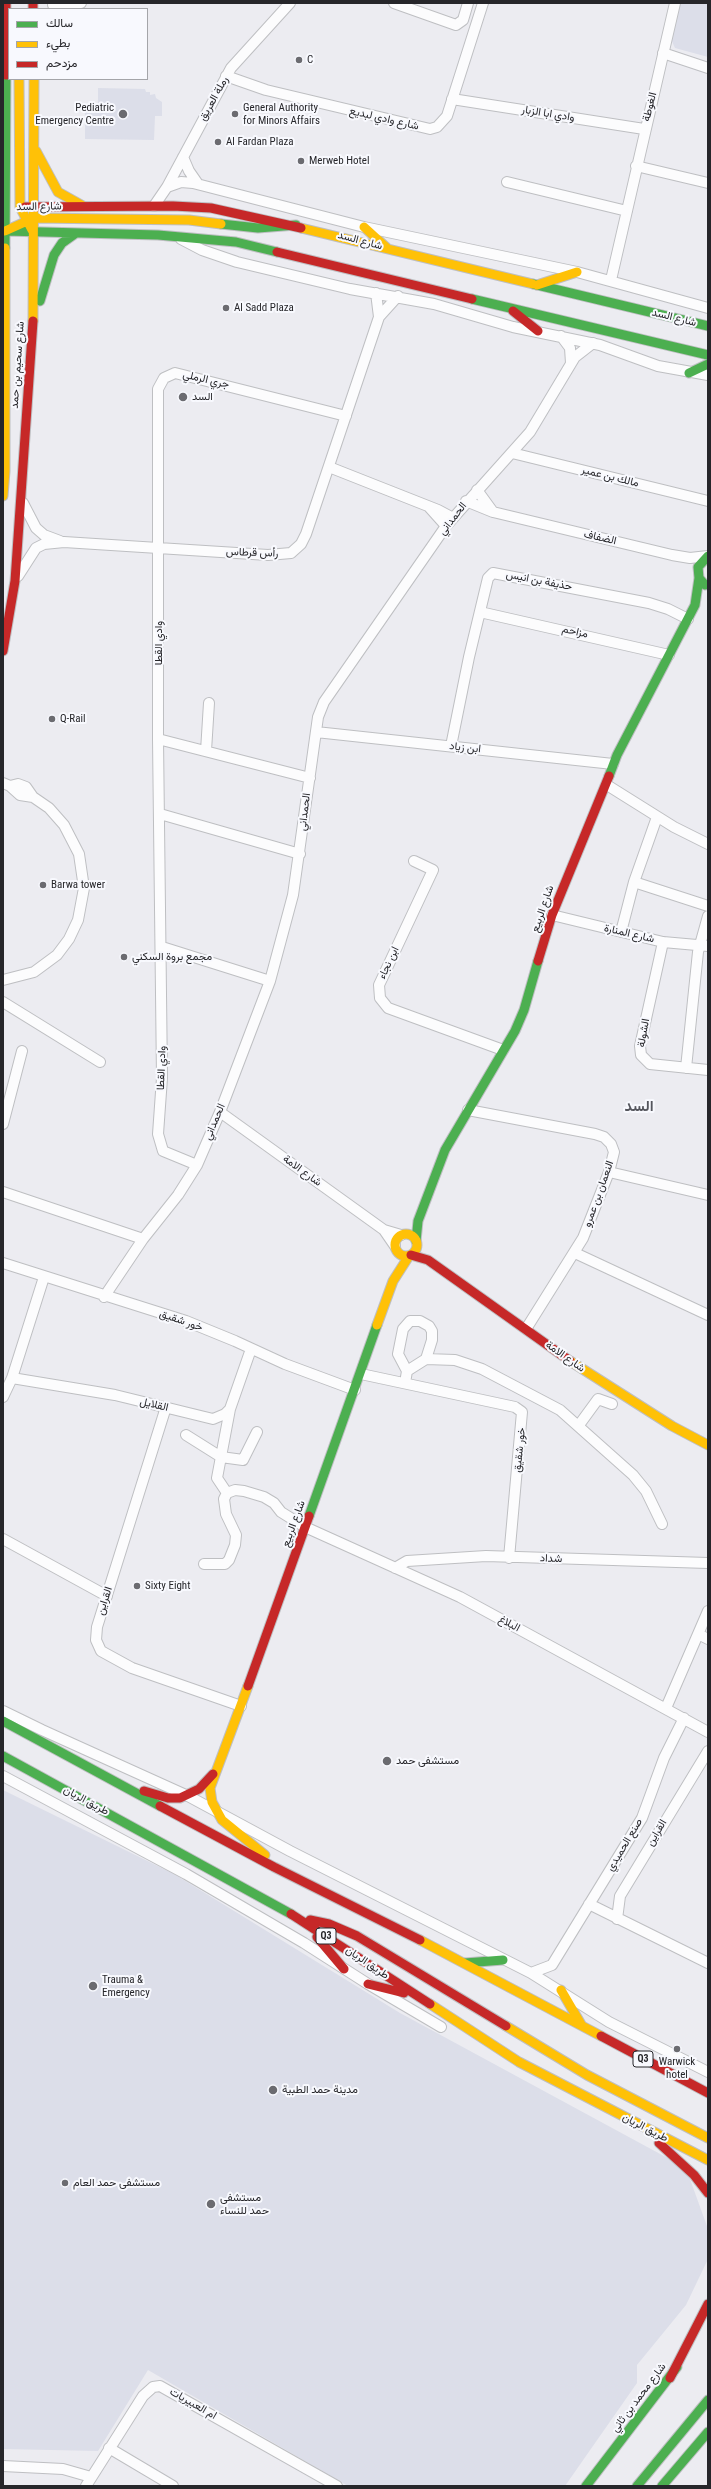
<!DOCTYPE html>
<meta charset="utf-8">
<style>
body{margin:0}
#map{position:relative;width:711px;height:2489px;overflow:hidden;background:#ececf1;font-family:"Roboto Condensed",Vazirmatn,sans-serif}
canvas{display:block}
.frame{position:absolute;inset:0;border:4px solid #26262a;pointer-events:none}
.legend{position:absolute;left:8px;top:8px;width:140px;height:72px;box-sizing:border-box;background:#f8f9fe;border:1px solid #a4a5a9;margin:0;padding:5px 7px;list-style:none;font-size:12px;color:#26262a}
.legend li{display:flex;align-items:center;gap:8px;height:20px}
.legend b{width:20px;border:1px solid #a4a5a9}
</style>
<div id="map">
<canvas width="711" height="2489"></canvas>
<div class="frame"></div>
<ul class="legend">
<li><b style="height:5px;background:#4caf50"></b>سالك</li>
<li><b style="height:5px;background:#ffc107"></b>بطيء</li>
<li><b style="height:5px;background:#c62828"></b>مزدحم</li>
</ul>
</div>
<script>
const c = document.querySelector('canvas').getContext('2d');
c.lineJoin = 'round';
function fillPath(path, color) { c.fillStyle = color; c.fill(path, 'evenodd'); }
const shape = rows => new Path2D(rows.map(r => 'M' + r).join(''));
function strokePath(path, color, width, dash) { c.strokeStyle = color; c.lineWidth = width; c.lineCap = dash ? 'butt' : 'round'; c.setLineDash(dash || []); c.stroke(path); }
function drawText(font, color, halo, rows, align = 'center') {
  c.font = font + ' "Roboto Condensed",Vazirmatn,sans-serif'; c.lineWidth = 4; c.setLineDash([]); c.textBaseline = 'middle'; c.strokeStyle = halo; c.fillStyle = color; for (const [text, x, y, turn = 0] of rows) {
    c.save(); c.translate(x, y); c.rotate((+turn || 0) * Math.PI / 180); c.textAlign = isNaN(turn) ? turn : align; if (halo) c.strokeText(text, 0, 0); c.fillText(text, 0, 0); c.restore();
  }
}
const built = shape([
 [678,3,708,3,708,57,675,48,669,35],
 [98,88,145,89,146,92,150,92,150,95,155,94,156,98,162,102,162,116,155,116,154,140,85,139,85,112,104,112,104,106,98,105],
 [3,1790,174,1874,400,2013,686,2168,708,2229,708,2259,686,2305,637,2365,637,2383,565,2486,348,2486,148,2370,98,2451,3,2449]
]);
const street = shape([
 [394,3,456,25,463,20,468,3],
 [53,5,81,3],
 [663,53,708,68],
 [226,76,266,90,430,129,437,127,447,116,483,3],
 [452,99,644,129],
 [183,157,189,171,198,184],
 [636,166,708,183],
 [507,182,627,211],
 [167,187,181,182,193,183,364,227,577,272,708,308],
 [154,206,167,187,231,68,290,3],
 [181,239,202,250,237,262,350,289,434,304,513,327,600,345,658,366,708,375],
 [611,280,675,3],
 [376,293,379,317],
 [561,336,570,348,571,363],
 [512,453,708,501],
 [329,467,438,510,453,518],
 [477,490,493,512],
 [466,501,493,512,672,555,690,558,708,556],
 [23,503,36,528,44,535,60,541],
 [429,507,446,526],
 [18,576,36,548,44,544,64,542,268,555,291,553,301,544,306,534,379,317,398,296],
 [480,612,669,655],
 [316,732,613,764],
 [158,739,310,778],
 [451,746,469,657,488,578,493,573,649,603,668,609,688,619],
 [206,751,209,703],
 [3,783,10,786,20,795,33,797],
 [607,785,674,827,708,844],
 [160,814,300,854],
 [414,861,433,870,379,985,380,998,388,1008,503,1050],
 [634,882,708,906],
 [552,915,663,942,708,946],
 [621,932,634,882,657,817],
 [663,942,640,1046,641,1055,650,1064,708,1070],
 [162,947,270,981],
 [3,980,34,972,57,955,69,939,78,920,84,888,79,854,64,825,49,808,33,797,26,787,18,784,10,786],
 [3,1002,100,1062],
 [686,1068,698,952,708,916],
 [468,1110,595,1134,604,1137,611,1144,614,1152,609,1172,583,1238,526,1329],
 [220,1112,384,1230,401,1235],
 [3,1124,22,1051],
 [197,1165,163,1151,158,1134,162,1078,158,739,158,389,164,378,175,373,346,416],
 [609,1172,708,1195],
 [3,1192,143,1239],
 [384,1230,395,1246],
 [575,1253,708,1315],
 [3,1263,186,1321,235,1341,285,1364,355,1390],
 [104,1297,143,1239,178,1195,197,1165,220,1112,270,981,293,895,318,717,324,702,446,526,530,432,575,357,593,343],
 [426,1359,455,1360,482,1369,560,1410,633,1475,646,1491,662,1524],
 [361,1374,515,1407,522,1412,509,1558],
 [12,1378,115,1395,213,1419,225,1414,230,1409,251,1349],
 [405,1383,407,1371,398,1354,403,1329,410,1321,420,1321,429,1326,432,1331,432,1340,426,1359,407,1371],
 [3,1397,12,1378,44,1277],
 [166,1407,97,1627,96,1640,101,1651,132,1668,241,1706],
 [579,1425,598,1399,612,1404],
 [186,1435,221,1457,243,1460,257,1432],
 [227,1493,217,1478,230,1409],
 [3,1539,107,1596],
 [204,1564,225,1564,229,1560,235,1545,236,1535,226,1514,224,1499,227,1493,235,1490,244,1491,264,1497,274,1503,281,1512,305,1527,460,1597,708,1732],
 [395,1568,407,1561,486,1556,708,1563],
 [698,1634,708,1639],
 [666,1708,708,1611],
 [3,1711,42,1730,188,1796,290,1851,531,1973,609,2022,708,2072],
 [3,1776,186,1874,304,1943,368,1984,441,2027],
 [589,1904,708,1963],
 [617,1919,620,1896,708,1751],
 [531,1973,552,1965,642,1818,664,1758,684,1718],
 [109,2448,173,2486],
 [3,2466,63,2469,91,2477],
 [86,2486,143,2396,153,2387,160,2386,337,2486]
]);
const fast = shape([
 [221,224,258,228,296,225],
 [5,231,158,235,236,242,277,252],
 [5,248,6,75],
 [533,284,708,326],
 [472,299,708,355],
 [40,301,54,255,62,243,76,233],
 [689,373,708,364],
 [705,585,699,578,698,567,708,556],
 [609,776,617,755,695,605,699,578],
 [416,1241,418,1221,445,1150,515,1031,524,1010,538,961],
 [309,1516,377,1325],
 [3,1721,160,1806],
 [3,1756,291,1914],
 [465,1963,503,1960],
 [586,2486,677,2367],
 [637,2486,708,2400],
 [662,2486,708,2432]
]);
const slow = shape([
 [19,79,20,207,32,230],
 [36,151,58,192,83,206],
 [364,227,387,248],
 [301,228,533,284],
 [5,231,34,218,189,220,221,224],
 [537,285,577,272],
 [33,321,34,79],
 [3,496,5,471,5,248],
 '395 1245a11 11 0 1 1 22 0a11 11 0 1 1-22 0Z',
 [377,1325,393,1281,409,1256],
 [570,1361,672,1426,708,1445],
 [248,1686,210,1788,212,1802,222,1820,265,1855],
 [420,1940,601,2036],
 [561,1990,582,2026],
 [430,2004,519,2062,708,2160],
 [506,2026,587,2075,708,2138]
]);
const jam = shape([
 [33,3,33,9],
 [6,75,6,3],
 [25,207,173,206,211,208,301,228],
 [277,252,472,299],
 [513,311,538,331],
 [3,651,15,581,33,321],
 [538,961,552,915,609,776],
 [411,1255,428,1260,570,1361],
 [248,1686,309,1516],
 [144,1791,168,1798,180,1798,199,1789,213,1774],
 [160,1806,274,1867,420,1940],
 [291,1914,430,2004],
 [310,1920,329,1924,357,1936,506,2026],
 [317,1937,344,1969],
 [368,1984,404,1993],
 [601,2036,708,2093],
 [659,2143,694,2175,708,2193],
 [670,2378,708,2304]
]);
const markers = [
 [299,60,4,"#6b6b70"],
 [123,114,5,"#6b6b70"],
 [235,114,4,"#6b6b70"],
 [218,142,4,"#6b6b70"],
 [301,161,4,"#6b6b70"],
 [226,308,4,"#6b6b70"],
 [183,397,5,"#6b6b70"],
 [52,719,4,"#6b6b70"],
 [43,885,4,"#6b6b70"],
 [124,957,4,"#6b6b70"],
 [137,1586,4,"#6b6b70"],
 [387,1761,5,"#6b6b70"],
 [93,1986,5,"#6b6b70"],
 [677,2049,4,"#6b6b70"],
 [273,2090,5,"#6b6b70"],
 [65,2183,4,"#6b6b70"],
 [211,2204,5,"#6b6b70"]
];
const shields = [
 [326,1936,20],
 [643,2059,20]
];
const shieldNames = [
 ["Q3",326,1936],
 ["Q3",643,2059]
];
const poiNames = [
 ["C",307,60],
 ["Pediatric",114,108,"right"],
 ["Emergency Centre",114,121,"right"],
 ["General Authority",243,108],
 ["for Minors Affairs",243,121],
 ["Al Fardan Plaza",226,142],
 ["Merweb Hotel",309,161],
 ["Al Sadd Plaza",234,308],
 ["السد",192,397],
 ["Q-Rail",60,719],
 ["Barwa tower",51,885],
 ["مجمع بروة السكني",132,957],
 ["Sixty Eight",145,1586],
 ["مستشفى حمد",396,1761],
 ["Trauma &",102,1980],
 ["Emergency",102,1993],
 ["Warwick",677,2062,"center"],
 ["hotel",677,2075,"center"],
 ["مدينة حمد الطبية",282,2090],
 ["مستشفى حمد العام",73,2183],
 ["مستشفى",220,2198],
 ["حمد للنساء",220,2211]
];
const streetNames = [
 ["رملة العريق",214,99,-61],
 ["الغوطة",650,107,-76],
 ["وادي ابا الزبار",548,114,9],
 ["شارع وادي لبديع",384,119,13],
 ["شارع السد",39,207,-1],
 ["شارع السد",360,241,15],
 ["شارع السد",674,318,14],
 ["شارع سحيم بن حمد",18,365,-86],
 ["جري الرملي",206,380,13],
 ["مالك بن عمير",610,477,14],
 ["الحمداني",453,519,-52],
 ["الضفاف",600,538,13],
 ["رأس قرطاس",252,553,2],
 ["حذيفة بن انيس",539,581,11],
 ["مزاحم",575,632,13],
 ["وادي القطا",159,643,-90],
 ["ابن زياد",465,748,6],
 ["الحمداني",305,812,-83],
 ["شارع الربيع",543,909,-71],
 ["شارع المنارة",629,934,13],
 ["ابن نجاء",389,963,-65],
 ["الشولة",644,1033,-80],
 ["وادي القطا",162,1068,-88],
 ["الحمداني",215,1122,-67],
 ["شارع الامة",302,1171,36],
 ["النعمان بن عمرو",599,1194,-70],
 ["خور شقيق",181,1321,19],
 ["شارع الامة",565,1357,35],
 ["القلايل",154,1405,13],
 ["خور شقيق",520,1450,-84],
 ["شارع الربيع",294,1524,-70],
 ["شداد",551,1559,2],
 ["القراين",105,1601,-72],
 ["البلاغ",509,1624,28],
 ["طريق الريان",86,1801,28],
 ["القراين",657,1833,-59],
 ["صنع الحميدي",625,1845,-59],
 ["طريق الريان",367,1963,34],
 ["طريق الريان",645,2128,27],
 ["شارع محمد بن ثاني",639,2398,-53],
 ["ام العبيريات",193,2404,30]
];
const districtNames = [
 ["السد",639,1107]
];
fillPath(built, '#dcdee9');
strokePath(street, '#bebfc2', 12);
strokePath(fast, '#bebfc2', 11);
strokePath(slow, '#bebfc2', 11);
strokePath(jam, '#bebfc2', 11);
strokePath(street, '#fcfcfd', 10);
strokePath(fast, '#4caf50', 9);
strokePath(slow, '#ffc107', 9);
strokePath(jam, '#c62828', 9);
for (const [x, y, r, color] of markers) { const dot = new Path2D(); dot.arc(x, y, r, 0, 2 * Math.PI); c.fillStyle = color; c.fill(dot); strokePath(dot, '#f8f9fe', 1.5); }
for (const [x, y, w] of shields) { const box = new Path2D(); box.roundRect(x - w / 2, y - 8, w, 16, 3); c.fillStyle = '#f8f9fe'; c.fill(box); strokePath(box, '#26262a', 1); }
drawText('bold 10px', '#26262a', null, shieldNames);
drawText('11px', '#26262a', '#f8f9fe', poiNames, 'left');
drawText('11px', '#26262a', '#f8f9fe', streetNames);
drawText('bold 15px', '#55565d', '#f8f9fe', districtNames);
</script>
